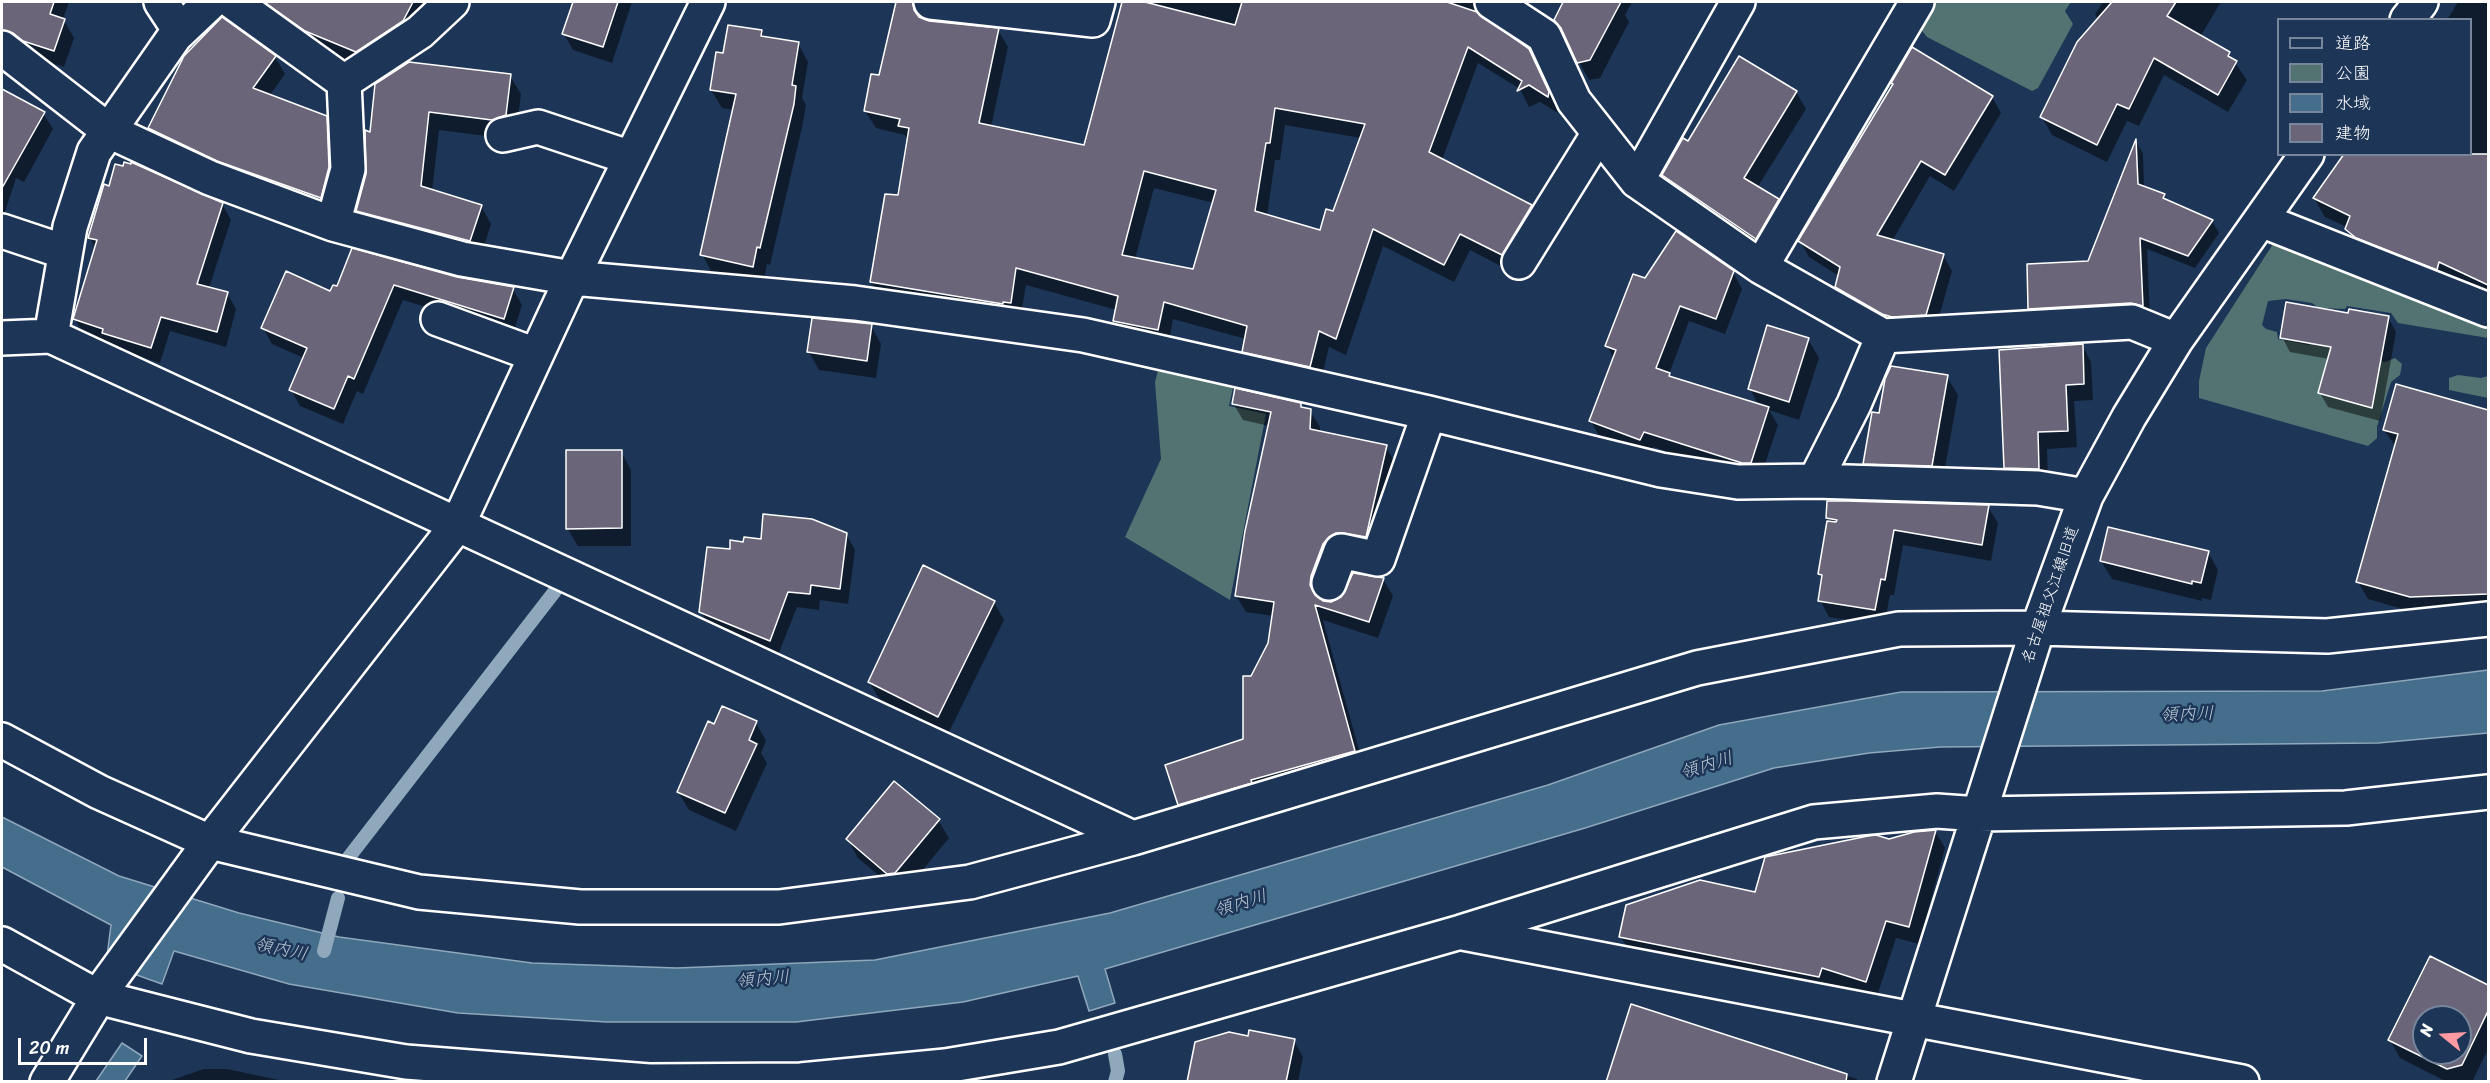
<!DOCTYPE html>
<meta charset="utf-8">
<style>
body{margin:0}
#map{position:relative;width:2490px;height:1083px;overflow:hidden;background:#1d3557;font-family:Sriracha,"Klee One",sans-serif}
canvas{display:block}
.frame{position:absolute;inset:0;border:3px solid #fff;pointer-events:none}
.legend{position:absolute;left:2277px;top:18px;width:195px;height:138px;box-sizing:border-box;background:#1d3557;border:2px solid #77869a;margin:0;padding:8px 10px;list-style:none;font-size:18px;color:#fff}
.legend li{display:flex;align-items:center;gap:12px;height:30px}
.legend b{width:30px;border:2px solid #77869a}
.north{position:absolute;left:2412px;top:1005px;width:60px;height:60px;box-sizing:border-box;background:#1d3557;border:2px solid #77869a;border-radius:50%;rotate:288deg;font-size:16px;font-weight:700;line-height:24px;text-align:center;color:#fff}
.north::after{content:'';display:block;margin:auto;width:21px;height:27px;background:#ff9aa2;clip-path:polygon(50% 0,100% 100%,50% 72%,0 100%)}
.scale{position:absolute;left:18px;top:1038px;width:129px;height:27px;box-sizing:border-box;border:3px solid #fff;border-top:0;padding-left:8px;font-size:18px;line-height:21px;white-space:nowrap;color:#fff;-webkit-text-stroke:4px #1d3557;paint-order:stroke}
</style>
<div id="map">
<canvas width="2490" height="1083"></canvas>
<div class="frame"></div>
<ul class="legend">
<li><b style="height:8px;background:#1d3557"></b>道路</li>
<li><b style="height:16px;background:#537372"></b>公園</li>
<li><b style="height:16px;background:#456e8d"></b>水域</li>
<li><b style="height:16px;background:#6a6579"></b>建物</li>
</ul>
<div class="north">N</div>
<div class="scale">20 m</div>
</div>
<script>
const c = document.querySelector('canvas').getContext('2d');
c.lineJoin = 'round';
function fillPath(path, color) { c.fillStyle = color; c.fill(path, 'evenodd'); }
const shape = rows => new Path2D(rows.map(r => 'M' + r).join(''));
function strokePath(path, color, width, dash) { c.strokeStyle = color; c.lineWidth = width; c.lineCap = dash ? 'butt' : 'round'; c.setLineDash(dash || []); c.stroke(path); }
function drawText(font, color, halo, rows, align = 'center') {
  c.font = font + ' Sriracha,"Klee One",sans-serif'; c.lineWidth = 5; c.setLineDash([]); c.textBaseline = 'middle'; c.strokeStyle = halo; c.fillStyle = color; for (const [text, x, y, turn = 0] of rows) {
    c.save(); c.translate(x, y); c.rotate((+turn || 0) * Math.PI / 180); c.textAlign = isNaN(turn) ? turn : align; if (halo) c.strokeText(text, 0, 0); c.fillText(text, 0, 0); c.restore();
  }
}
const green = shape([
 [1934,2,2071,2,2065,11,2073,24,2038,88,2032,91,1927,37,1919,27],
 [2273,244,2297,246,2488,318,2488,338,2398,323,2391,313,2347,306,2345,309,2319,308,2312,303,2286,299,2268,301,2262,325,2266,329,2277,332,2278,339,2309,345,2312,341,2337,344,2343,354,2385,362,2395,358,2402,364,2400,375,2391,382,2377,427,2377,438,2368,446,2199,398,2199,381,2206,348],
 [1160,363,1235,378,1229,406,1266,414,1230,600,1125,537,1161,459,1155,382],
 [2458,375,2481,378,2488,376,2488,398,2449,390,2449,378]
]);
const water = shape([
 [2488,670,2488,733,2378,743,1940,747,1869,753,1774,768,1585,828,1105,969,1115,1003,1089,1011,1078,976,963,1002,796,1022,607,1022,458,1013,289,984,174,951,162,984,106,964,111,925,2,867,2,817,119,876,239,913,339,937,532,963,677,968,875,960,1110,913,1548,785,1719,725,1901,692,2322,691,2488,670],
 [122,1043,142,1056,125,1081,96,1081,122,1043]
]);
const shadow = shape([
 [2,2,69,2,63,19,74,38,64,67,2,47],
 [248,2,432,2,366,69,317,48],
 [574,2,632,2,612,63,573,50,564,34],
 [898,2,937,2,926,8,922,19,929,22,998,30,1008,47,991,127,1085,147,1124,2,1496,2,1485,10,1484,20,1528,50,1539,68,1558,113,1540,102,1529,107,1520,89,1478,63,1442,160,1531,206,1541,223,1512,272,1470,250,1454,282,1383,246,1346,355,1329,347,1320,384,1254,369,1243,351,1246,339,1173,319,1168,347,1125,338,1114,320,1117,310,1026,285,1020,320,881,299,871,282,899,197,908,140,905,135,876,128,865,111,881,77],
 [1285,125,1361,138,1334,213,1321,231,1267,216,1275,160,1280,160],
 [1154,188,1214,203,1194,271,1135,259],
 [1565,2,1632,2,1625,15,1629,22,1600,78,1589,80,1556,20],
 [2103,2,2221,2,2200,37,2229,54,2247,80,2228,112,2164,75,2139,126,2127,121,2107,162,2052,135,2042,117,2098,20,2095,14],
 [2458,2,2488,2,2488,297,2357,248,2347,227,2325,217,2314,198,2470,154,2470,20,2447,20],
 [222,19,275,57,285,74,269,96,326,117,336,134,330,214,159,145,150,128],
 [761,31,765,38,798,43,808,62,802,98,806,105,803,123,770,265,767,264,763,285,712,273,702,254,734,110,722,108,711,90,724,55],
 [510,76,521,94,516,133,503,138,439,130,432,191,481,206,491,224,480,259,368,229,358,211,368,174,371,134],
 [1893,83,1992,97,2001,113,1954,191,1930,176,1892,241,1943,255,1952,271,1935,331,1902,332,1846,303,1836,287,1839,276,1809,257,1800,241,1894,86],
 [2,91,43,113,53,129,24,182,16,178,2,221],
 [1796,92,1806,109,1757,188,1778,200,1788,217,1765,255,1673,192,1663,175,1689,143],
 [2136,143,2143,153,2144,188,2164,195,2167,202,2212,221,2219,233,2195,268,2147,249,2150,318,2037,321,2030,309,2089,263],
 [222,204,231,220,209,288,227,293,236,309,226,347,170,331,160,363,112,348,108,342,83,334,75,319,96,249,90,238],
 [1733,272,1742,289,1725,334,1689,321,1669,374,1672,379,1759,406,1750,389,1808,339,1819,358,1799,420,1769,410,1778,425,1760,479,1752,479,1653,447,1650,455,1600,438,1591,421,1614,359,1607,346,1646,280],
 [457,279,513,289,522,305,513,334,403,300,363,394,357,391,343,424,300,406,291,390,304,358,272,344,263,328,331,294,334,287],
 [2349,314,2388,317,2396,332,2380,421,2328,407,2320,393,2329,359,2290,352,2282,337],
 [871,326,881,344,876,378,819,370,809,352],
 [2082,345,2091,362,2093,400,2074,401,2077,447,2047,449,2048,485,2015,484,2005,468],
 [1947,377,1958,395,1942,484,1875,482,1865,463,1880,415],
 [2397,386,2488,412,2488,611,2420,614,2368,599,2358,582,2396,447,2384,430],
 [1233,403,1300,405,1303,409,1310,411,1320,427,1320,433,1386,447,1395,463,1375,553,1355,549,1320,594,1320,600,1332,603,1383,579,1393,596,1378,638,1323,620,1364,768,1189,821,1179,804,1244,741,1252,678,1269,643,1273,616,1246,612,1236,596,1269,426,1243,420],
 [621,452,631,470,631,546,578,546,567,528],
 [1988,507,1998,523,1991,561,1903,545,1894,595,1890,595,1884,626,1829,617,1820,600,1823,579,1820,574,1831,523,1828,517],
 [846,534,855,550,848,604,820,600,819,610,797,607,778,655,710,628,701,612,731,551,744,543,762,540],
 [2208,552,2218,570,2211,600,2202,598,2202,601,2112,579,2101,561],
 [994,602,1004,620,948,734,880,700,869,682],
 [756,723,766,741,761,753,767,763,736,831,689,810,678,792,714,726],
 [938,820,949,838,905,891,899,892,858,858,848,840],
 [1935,831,1945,848,1919,944,1896,938,1876,999,1832,984,1828,994,1631,954,1621,937,1757,894,1889,840],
 [2430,958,2488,987,2488,1049,2472,1082,2447,1082,2400,1058,2390,1040],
 [2424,1017,2460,1017,2460,1053,2424,1053],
 [1632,1006,1857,1079,1858,1082,1608,1082],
 [1249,1038,1294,1041,1303,1057,1298,1082,1188,1082],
 [204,1069,227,1069,288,1082,166,1082]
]);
const stream = shape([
 [349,857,555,591],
 [324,951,338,898],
 [1115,1054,1118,1071,1115,1082]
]);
const building = shape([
 [2,2,54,2,50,14,65,19,54,51,23,41,13,33,2,30,2,2],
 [264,2,413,2,403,21,356,52,305,31,264,2],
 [573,2,618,2,603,47,562,34,573,2],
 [896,2,913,2,914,10,919,17,929,21,999,28,979,123,1084,145,1122,2,1145,2,1235,25,1242,2,1447,2,1477,12,1529,49,1549,92,1548,97,1529,85,1517,91,1522,81,1468,47,1429,152,1532,205,1502,255,1460,234,1444,265,1373,229,1336,339,1319,331,1310,367,1242,352,1247,326,1164,302,1158,330,1113,321,1118,296,1016,268,1011,303,1003,302,1003,304,870,282,885,194,898,195,909,128,898,126,900,119,864,111,871,74,879,75,896,2],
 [1275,108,1365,124,1333,211,1326,209,1320,230,1255,211,1266,143,1270,143,1275,108],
 [1144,171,1216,190,1193,269,1122,255,1144,171],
 [1563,2,1621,2,1590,60,1577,63,1561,28,1554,20,1563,2],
 [2112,2,2176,2,2167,16,2230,52,2228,56,2237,61,2218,95,2154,58,2129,109,2117,104,2097,145,2040,117,2077,42,2112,2],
 [222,17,276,56,253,88,327,116,329,167,321,198,217,161,148,128,184,56,222,17],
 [728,25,762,30,761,36,799,42,792,85,796,86,794,104,760,248,757,247,753,267,700,255,736,94,710,90,716,52,723,53,728,25],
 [1912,47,1993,96,1945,175,1921,161,1877,235,1944,254,1926,315,1892,317,1882,314,1835,287,1840,267,1798,241,1893,84,1891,83,1912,47],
 [1739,56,1797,91,1744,178,1779,199,1756,239,1662,175,1683,138,1688,141,1739,56],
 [409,62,511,74,506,115,492,120,429,112,421,186,482,205,470,241,356,211,366,174,365,130,370,132,375,84,409,62],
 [2,89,45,112,2,188,2,89],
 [2136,139,2138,184,2165,194,2163,198,2213,220,2188,256,2140,238,2143,306,2131,303,2028,309,2027,264,2088,261,2136,139],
 [2344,154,2488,154,2488,285,2439,262,2437,270,2356,238,2345,229,2350,216,2313,198,2344,154],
 [124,162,131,164,131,162,223,203,197,284,228,292,217,332,161,317,151,348,102,333,103,329,73,319,97,240,88,238,104,184,109,186,115,164,123,166,124,162],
 [1676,231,1734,271,1716,319,1680,306,1656,368,1670,373,1669,376,1769,407,1751,463,1742,463,1644,432,1640,440,1589,421,1616,350,1605,346,1633,274,1645,278,1676,231],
 [352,248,457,277,514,287,504,319,394,285,354,379,348,376,334,409,289,390,307,348,261,328,286,271,330,291,333,285,337,286,352,248],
 [2286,302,2348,313,2349,309,2389,316,2372,408,2318,393,2331,347,2280,338,2286,302],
 [812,318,872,324,867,361,807,352,812,318],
 [1767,325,1809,338,1789,402,1748,389,1767,325],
 [2083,344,2084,384,2066,385,2068,431,2038,432,2039,469,2004,468,1999,350,2083,344],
 [1891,366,1948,375,1932,466,1863,464,1872,412,1879,413,1885,379,1891,366],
 [2396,384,2488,410,2488,594,2410,597,2356,582,2398,434,2383,430,2396,384],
 [1235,388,1301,403,1301,407,1311,409,1310,429,1387,445,1366,537,1344,533,1336,533,1329,537,1323,544,1311,576,1310,585,1315,595,1323,601,1331,602,1341,597,1353,573,1384,578,1369,622,1315,605,1355,751,1251,780,1252,783,1178,805,1165,765,1243,739,1243,676,1251,676,1268,643,1274,602,1235,596,1245,531,1271,412,1232,404,1235,388],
 [566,450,622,450,622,528,566,529,566,450],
 [1827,501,1846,501,1989,505,1982,545,1894,530,1885,580,1881,579,1875,610,1818,601,1822,575,1818,574,1827,521,1836,522,1837,520,1826,518,1827,501],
 [763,514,812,519,847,533,840,589,811,585,810,594,788,592,770,641,699,612,707,547,730,549,730,540,743,542,744,537,761,539,763,514],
 [2108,527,2209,551,2201,583,2192,581,2192,584,2100,561,2108,527],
 [923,565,995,601,938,717,868,682,923,565],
 [722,706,757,721,749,740,757,744,725,813,677,792,708,721,714,724,722,706],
 [894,781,940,819,895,873,887,874,846,839,894,781],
 [1936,830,1909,927,1886,921,1866,982,1822,968,1819,977,1619,937,1626,905,1700,880,1755,892,1765,857,1868,836,1876,835,1889,839,1914,832,1936,830],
 [2430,956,2488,985,2488,1011,2462,1065,2447,1069,2388,1040,2430,956],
 [2424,1017,2460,1017,2460,1053,2424,1053,2424,1017],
 [1631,1004,1847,1074,1846,1082,1606,1082,1631,1004],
 [1249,1030,1295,1039,1286,1082,1187,1082,1195,1042,1229,1032,1248,1036,1249,1030]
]);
const minor = shape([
 [161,2,180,31],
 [233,2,344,82],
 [931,2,1093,20,1098,2],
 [1492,2,1544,36,1574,101,1637,181],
 [1738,2,1637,181,1761,267],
 [2407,20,2421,2],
 [2,48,109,131,210,178,333,224,462,259,572,278,855,303,1083,335,1429,413,1661,470,1738,482,1815,481,2038,488,2086,496],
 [503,135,538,127,631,158],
 [2261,220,2488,310],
 [333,224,348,169,344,82,420,32,452,2],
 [2,231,65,252],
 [1519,262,1599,133],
 [438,319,536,355],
 [51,336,70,227,94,152,175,36,211,2],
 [1883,336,2132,322,2176,340],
 [2,338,51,336,1133,838],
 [1815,481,1854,404,1883,336,1761,267,1917,2],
 [1329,583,1341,551,1378,559,1429,413],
 [2,740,99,792,210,842,419,892,580,907,779,907,970,882,1133,838,1697,668,1899,629,2038,628,2327,636,2488,619],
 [1463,933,2242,1082],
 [2,944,98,997,251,1036,406,1062,649,1081,801,1080,945,1066,1059,1047,1461,932,1814,822,1937,811,1979,814,2346,808,2488,792],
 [47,1082,106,985,210,842,458,524,572,278,708,2],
 [1894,1082,2038,628,2086,496,2129,417,2176,340,2307,154]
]);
const streetNames = [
 ["名古屋祖父江線旧道",2051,595,-71]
];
const waterNames = [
 ["領内川",2187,715,-2],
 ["領内川",1707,766,-17],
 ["領内川",1241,904,-17],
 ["領内川",281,950,12],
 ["領内川",763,980,-5]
];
fillPath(green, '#537372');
fillPath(water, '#456e8d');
strokePath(water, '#8fa8bb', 1.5);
fillPath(shadow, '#0007');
strokePath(stream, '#8fa8bb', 14);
fillPath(building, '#6a6579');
strokePath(building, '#fff', 1.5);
strokePath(minor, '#fff', 38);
strokePath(minor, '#1d3557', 33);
drawText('16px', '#fff', '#1d3557', streetNames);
drawText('italic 18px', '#b5c5d1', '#1d3557', waterNames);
</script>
